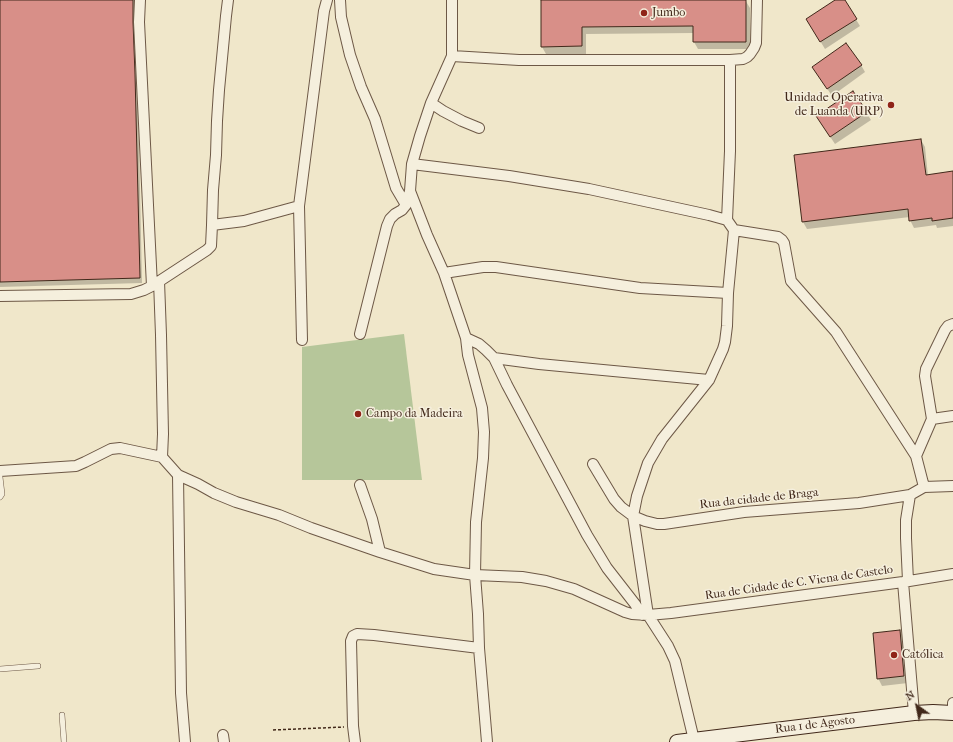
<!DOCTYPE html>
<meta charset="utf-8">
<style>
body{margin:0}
#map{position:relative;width:953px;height:742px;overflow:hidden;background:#f0e7ca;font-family:"IM FELL French Canon",serif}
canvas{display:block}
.north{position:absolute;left:897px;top:686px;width:40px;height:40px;-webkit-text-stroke:3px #f5efdd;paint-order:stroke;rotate:327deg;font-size:11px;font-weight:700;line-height:16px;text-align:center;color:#41281a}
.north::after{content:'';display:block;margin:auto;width:14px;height:18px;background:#41281a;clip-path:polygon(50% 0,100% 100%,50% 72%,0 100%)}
</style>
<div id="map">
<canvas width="953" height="742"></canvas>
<div class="north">N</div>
</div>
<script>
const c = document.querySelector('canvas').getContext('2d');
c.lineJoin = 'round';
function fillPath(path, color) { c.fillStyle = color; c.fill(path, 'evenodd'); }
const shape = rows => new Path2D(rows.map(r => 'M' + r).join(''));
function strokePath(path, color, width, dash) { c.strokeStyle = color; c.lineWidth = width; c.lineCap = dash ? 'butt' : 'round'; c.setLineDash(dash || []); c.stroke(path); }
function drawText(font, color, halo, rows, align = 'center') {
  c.font = font + ' "IM FELL French Canon",serif'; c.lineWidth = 3; c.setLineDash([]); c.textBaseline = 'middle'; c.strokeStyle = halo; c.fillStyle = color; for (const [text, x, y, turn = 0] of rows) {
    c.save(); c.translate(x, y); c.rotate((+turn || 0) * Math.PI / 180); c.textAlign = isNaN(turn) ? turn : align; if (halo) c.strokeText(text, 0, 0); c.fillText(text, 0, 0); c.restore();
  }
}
const green = shape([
 [404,334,422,480,302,480,302,347]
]);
const shadow = shape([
 [0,0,136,0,142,283,0,287],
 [542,0,745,0,750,8,750,49,698,49,694,42,694,33,586,34,586,54,546,54,542,47],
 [837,0,844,0,860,26,825,49,811,26],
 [861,65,865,72,832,96,813,67],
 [853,92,871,120,835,144,821,123],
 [921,140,925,147,928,176,953,172,953,226,937,228,936,225,914,228,910,220,910,217,807,229,803,222,795,156],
 [900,631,904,638,908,683,882,686,878,678]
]);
const building = shape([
 [0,0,133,0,133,22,135,74,140,278,0,282,0,0],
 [541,0,746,0,746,42,693,42,693,26,582,27,582,46,541,47,541,0],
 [835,0,845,0,857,19,820,42,806,19,835,0],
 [846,43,862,65,827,89,812,67,846,43],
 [853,91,867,112,830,137,816,116,853,91],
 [921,139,926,175,953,171,953,218,932,221,932,218,909,221,908,209,802,222,794,155,921,139],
 [900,630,904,676,877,679,873,633,900,630]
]);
const path = shape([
 [273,730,344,727]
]);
const service = shape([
 [0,477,2,494,0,497],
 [0,669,38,666],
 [62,715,64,742]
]);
const minor = shape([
 [140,0,139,22,152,286],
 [340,0,341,17,350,55,361,87,375,119,396,188,406,205],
 [452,56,519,60,730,60,743,59,747,57,750,54,754,48,756,43,757,0],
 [431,103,443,111,462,121,479,128],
 [412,164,509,176,589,189,709,215,727,220,734,230,778,237,782,240,784,243,791,281,836,332,916,456],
 [410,191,427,235,444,273,466,338,468,355,482,408,484,432,483,458,476,522,475,575,478,614,479,648,487,742],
 [727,220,730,151,730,60],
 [212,225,213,190,216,155,217,121,219,90,226,16,228,0],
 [444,273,483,267,496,267,640,288,728,293],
 [159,281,161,335,163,434,162,457],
 [0,296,131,294,144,290,152,286,207,250,211,246,212,225,244,221,299,206],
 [360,334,387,226,390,219,395,214,402,210,406,205,410,191,412,164,420,136,431,103,452,56,452,0],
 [466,338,479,344,486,350,494,358,507,385,587,535,607,568,635,604,642,615],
 [302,340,299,206,324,11,327,0],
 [494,358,539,364,709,380],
 [932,419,953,416],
 [593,464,614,499,621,507,633,516,645,521,657,524,664,524,744,512,859,503,910,495,924,487,953,486],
 [0,471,76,466,85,462,111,449,120,448,162,457,178,475,181,693,185,742],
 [178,475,198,484,214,493,236,502,279,515,311,528,380,552,434,569,475,575,522,577,546,581,574,589,625,612,632,614,648,615,671,613,903,582,953,574],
 [360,485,372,519,380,552],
 [924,487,916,456,932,419,925,376,926,369,945,330,948,326,953,324],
 [908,581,906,538,906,520,910,495],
 [903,582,914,713],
 [953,713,953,703],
 [223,735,224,742],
 [694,740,675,661,668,646,648,615,633,516,637,496,648,463,662,439,709,380,723,349,725,342,727,326,728,293,734,230],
 [355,742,353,726,351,641,353,636,357,634,374,635,479,648]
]);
const secondary = shape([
 [677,742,914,713,933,712,953,713]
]);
const markers = [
 [644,13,4,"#8f2418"],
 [891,105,4,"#8f2418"],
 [358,414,4,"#8f2418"],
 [894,655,4,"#8f2418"]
];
const poiNames = [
 ["Jumbo",652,13],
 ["Unidade Operativa",883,98,"right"],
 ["de Luanda (URP)",883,112,"right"],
 ["Campo da Madeira",366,414],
 ["Católica",902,655]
];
const streetNames = [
 ["Rua da cidade de Braga",759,499,-6],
 ["Rua de Cidade de C. Viena de Castelo",799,583,-8],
 ["Rua 1 de Agosto",815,725,-7]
];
fillPath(green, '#b6c69a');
fillPath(shadow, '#0003');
fillPath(building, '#d88f88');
strokePath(building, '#41281a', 1);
strokePath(service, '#6d5846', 6);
strokePath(minor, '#6d5846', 12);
strokePath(secondary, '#41281a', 16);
strokePath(path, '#41281a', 1.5, [3, 2]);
strokePath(service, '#f5efdd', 5);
strokePath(minor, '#f5efdd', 10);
strokePath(secondary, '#f5efdd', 14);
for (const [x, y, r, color] of markers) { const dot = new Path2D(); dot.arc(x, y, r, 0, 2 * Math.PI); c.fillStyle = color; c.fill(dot); strokePath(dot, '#f5efdd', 1.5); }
drawText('12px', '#41281a', '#f5efdd', poiNames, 'left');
drawText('12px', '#41281a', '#f5efdd', streetNames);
</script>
